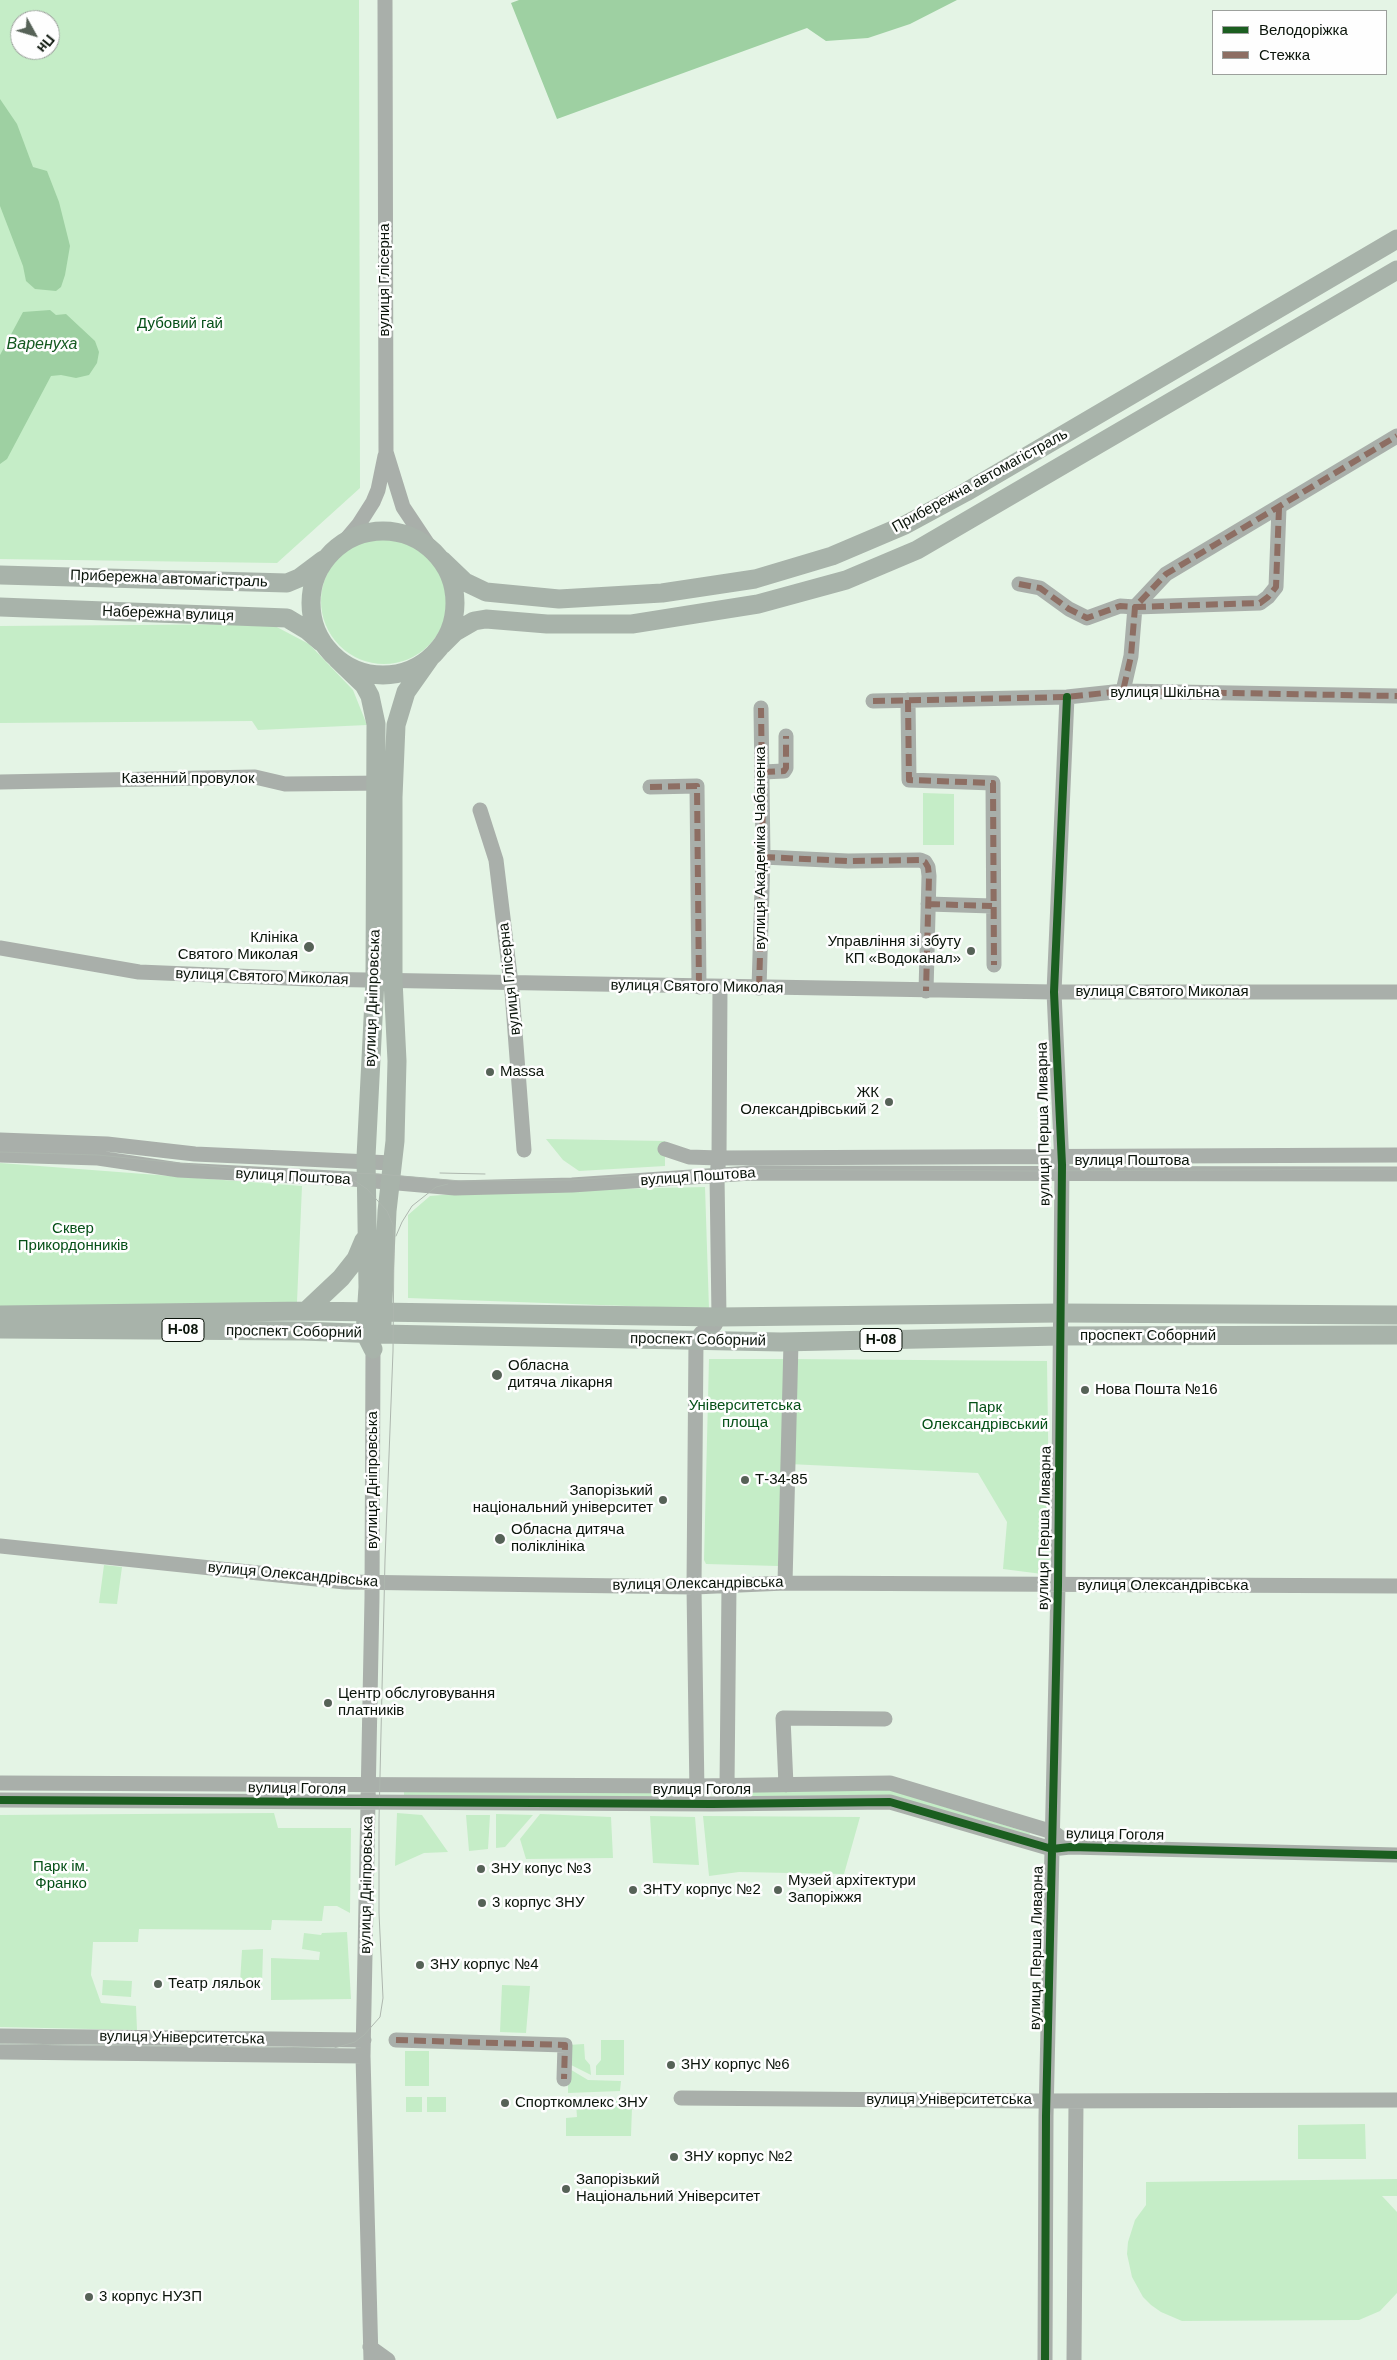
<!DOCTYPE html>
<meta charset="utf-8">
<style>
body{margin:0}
#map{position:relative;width:1397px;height:2360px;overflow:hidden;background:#e4f4e5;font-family:Arial,sans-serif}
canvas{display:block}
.legend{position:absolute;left:1212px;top:10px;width:175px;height:65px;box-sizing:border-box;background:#fefefe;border:1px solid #9ca09c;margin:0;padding:6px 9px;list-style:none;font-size:15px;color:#0a140a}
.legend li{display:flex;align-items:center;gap:10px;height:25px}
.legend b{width:25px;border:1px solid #9ca09c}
.north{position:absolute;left:10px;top:10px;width:50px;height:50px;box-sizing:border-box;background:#fefefe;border:1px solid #9ca09c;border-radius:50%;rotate:129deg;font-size:14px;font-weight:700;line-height:20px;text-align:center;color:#0a140a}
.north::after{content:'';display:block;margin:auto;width:18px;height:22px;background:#566257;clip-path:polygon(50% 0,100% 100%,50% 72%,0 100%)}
</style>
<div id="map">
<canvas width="1397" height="2360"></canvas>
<ul class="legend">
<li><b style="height:6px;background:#1b5e20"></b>Велодоріжка</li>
<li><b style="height:6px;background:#8d6e63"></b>Стежка</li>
</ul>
<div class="north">Пн</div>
</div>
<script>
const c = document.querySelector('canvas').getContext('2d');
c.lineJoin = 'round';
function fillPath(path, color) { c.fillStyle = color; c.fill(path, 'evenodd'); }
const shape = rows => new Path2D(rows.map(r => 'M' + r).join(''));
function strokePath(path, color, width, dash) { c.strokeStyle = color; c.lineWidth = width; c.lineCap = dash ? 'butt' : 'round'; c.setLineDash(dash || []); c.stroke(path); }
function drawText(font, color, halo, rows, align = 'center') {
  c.font = font + ' Arial,sans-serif'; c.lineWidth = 5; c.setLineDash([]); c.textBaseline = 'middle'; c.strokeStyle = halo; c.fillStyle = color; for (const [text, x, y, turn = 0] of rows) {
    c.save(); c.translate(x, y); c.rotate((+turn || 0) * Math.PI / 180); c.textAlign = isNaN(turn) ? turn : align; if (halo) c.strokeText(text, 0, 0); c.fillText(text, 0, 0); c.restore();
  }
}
const green = shape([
 [0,0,359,0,360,488,277,563,0,559],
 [20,20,50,20,50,50,20,50],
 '321 601a63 63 0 1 1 126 0a63 63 0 1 1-126 0Z',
 [271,624,309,644,353,690,367,725,258,730,252,721,0,723,0,626],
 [923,793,954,794,954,845,923,845],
 [546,1139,665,1141,665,1166,579,1171,563,1160],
 [0,1163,302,1186,297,1302,0,1309],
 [705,1187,709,1309,408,1298,408,1215,430,1196,477,1192],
 [709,1359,785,1359,778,1566,706,1564,704,1560],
 [791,1359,1047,1361,1050,1575,1003,1569,1007,1522,978,1473,789,1464],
 [104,1565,122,1567,117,1604,99,1603],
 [692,1790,692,1798,404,1800,404,1792],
 [890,1790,1030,1833,1029,1836,889,1797,744,1799,743,1791],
 [274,1813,278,1828,351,1828,350,1913,337,1906,324,1906,322,1921,272,1920,271,1930,139,1929,138,1942,93,1942,91,1975,101,2003,136,2006,137,2030,0,2027,0,1815],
 [397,1813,422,1815,448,1852,424,1853,395,1866],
 [496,1814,533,1815,505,1847,496,1848],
 [540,1814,611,1817,613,1858,526,1859,520,1839],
 [466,1815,490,1815,488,1849,469,1851],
 [650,1816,695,1817,699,1865,653,1863],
 [703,1816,860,1817,844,1874,739,1872,709,1876],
 [347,1932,351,1999,271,2000,271,1958,319,1960,320,1952,302,1949,304,1933,321,1935,322,1933],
 [263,1949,262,1985,240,1983,242,1950],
 [103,1980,132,1981,131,1997,102,1995],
 [502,1985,530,1986,526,2033,500,2032],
 [601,2040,624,2040,624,2075,596,2075,596,2066,601,2060],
 [584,2044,585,2059,590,2065,591,2075,569,2064,568,2045],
 [405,2051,429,2051,429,2086,405,2086],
 [568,2068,588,2080,621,2081,620,2091,568,2093],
 [406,2097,422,2097,422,2112,406,2112],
 [427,2097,446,2097,446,2112,427,2112],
 [617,2099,632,2107,631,2136,566,2136,566,2118,577,2117,576,2103,592,2100],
 [1365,2124,1366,2159,1298,2159,1298,2125],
 [1397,2179,1397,2196,1382,2196,1397,2212,1397,2293,1380,2311,1359,2320,1182,2321,1161,2312,1151,2305,1143,2297,1132,2277,1127,2254,1128,2242,1135,2220,1146,2205,1146,2182]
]);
const water = shape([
 [519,0,957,0,910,24,868,38,826,41,807,28,557,119,511,3],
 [0,99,17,124,33,167,47,171,59,202,70,246,65,275,61,287,56,291,35,289,26,281,23,266,0,206],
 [50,310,56,315,66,314,95,341,99,352,97,363,89,375,76,378,61,375,51,376,7,459,0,464,0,355,23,312]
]);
const minor = shape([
 [385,0,386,452,403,507,431,549],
 [1279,508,1276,587,1268,597,1260,603,1135,607,1166,574,1397,436],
 [343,543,359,524,373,502,378,490,385,456],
 [1019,584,1040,588,1069,609,1087,618,1120,606,1135,607,1131,656,1123,691],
 [908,700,909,780,993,783,994,965],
 [873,701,1067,697,1123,691,1397,696],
 [763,772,784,771,786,768,786,736],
 [0,782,255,777,285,784,387,783],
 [650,787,697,786,699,987],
 [480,810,496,860,512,992,524,1150],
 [763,857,848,861,920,860,925,862,928,867,929,876,926,991],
 [928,904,992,906],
 [0,948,139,972,310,979,1054,992,1397,992],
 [759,988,763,857,761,708],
 [0,1140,107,1144,195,1154,392,1163],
 [665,1149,689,1157,719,1158,1397,1155],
 [0,1155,98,1158,179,1170,352,1179,455,1188,572,1185,751,1173,1397,1174],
 [0,1546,345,1582,694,1587,785,1583,1397,1586],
 [785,1583,791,1342],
 [0,1783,697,1786,890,1783,1053,1832,1060,1837],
 [786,1785,783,1718,885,1719],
 [727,1786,729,1586],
 [697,1794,694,1587,696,1340,701,1333,715,1325,719,1317,717,1175,719,1158,720,987],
 [0,1800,712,1804,890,1802,1052,1849,1070,1847,1397,1855],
 [0,2036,364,2040],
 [396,2040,565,2045,564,2079],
 [0,2052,363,2056],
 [681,2098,1039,2101,1397,2100],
 [370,2347,388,2360],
 [371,2360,363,2056,372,1598,373,1349],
 [1045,2360,1046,2116,1058,1585,1062,1165,1054,992,1067,697],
 [1074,2360,1076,2101]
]);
const major = shape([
 '311 603a72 72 0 1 1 144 0a72 72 0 1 1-144 0Z',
 [442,560,465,582,486,592,559,599,662,593,755,579,832,556,905,525,966,492,1397,239],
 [0,575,287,583,299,578,323,560],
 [0,607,287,618,307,630,321,642],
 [442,645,455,632,474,621,486,619,547,624,632,624,758,604,846,580,917,550,1397,270],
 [337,659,364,685,370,696,376,724,375,980,366,1157,368,1287,365,1333,373,1349],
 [306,1311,341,1278,356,1259,364,1240],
 [0,1315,307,1311,719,1317,1060,1313,1397,1315],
 [382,1324,387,1211,395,1141,397,1061,393,980,393,797,396,725,406,692,430,658],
 [0,1329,303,1331,381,1334,781,1342,1060,1336,1397,1335]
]);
const tram = shape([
 [0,1152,98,1155,239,1169,378,1174,461,1181,570,1180,726,1169,1029,1171,1397,1169],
 [440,1173,485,1174],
 [396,1236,402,1222,412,1206,436,1187,448,1184],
 [0,2044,334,2048,355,2042,364,2035,380,2017,383,1998,379,1913,379,1819,385,1560,393,1351,394,1241,393,1225,387,1211,367,1189,343,1173]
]);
const quiet = shape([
 [1279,508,1276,587,1268,597,1260,603,1135,607,1166,574,1397,436],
 [1019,584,1040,588,1069,609,1087,618,1120,606,1135,607,1131,656,1123,691],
 [908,700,909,780,993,783,994,965],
 [873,701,1067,697,1123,691,1397,696],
 [763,772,784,771,786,768,786,736],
 [650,787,697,786,699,987],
 [763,857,848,861,920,860,925,862,928,867,929,876,926,991],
 [928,904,992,906],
 [759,988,763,857,761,708],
 [396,2040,565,2045,564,2079]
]);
const cycleway = shape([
 [0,1800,712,1804,890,1802,1052,1849,1070,1847,1397,1855],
 [1045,2360,1046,2116,1058,1585,1062,1165,1054,992,1067,697]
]);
const markers = [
 [309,947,6,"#566257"],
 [971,951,5,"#566257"],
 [490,1072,5,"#566257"],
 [889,1102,5,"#566257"],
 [497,1375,6,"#566257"],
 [1085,1390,5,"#566257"],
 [745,1480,5,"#566257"],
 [663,1500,5,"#566257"],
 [500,1539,6,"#566257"],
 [328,1703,5,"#566257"],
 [481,1869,5,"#566257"],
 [633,1890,5,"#566257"],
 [778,1890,5,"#566257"],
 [482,1903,5,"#566257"],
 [420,1965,5,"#566257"],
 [158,1984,5,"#566257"],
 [671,2065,5,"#566257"],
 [505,2103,5,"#566257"],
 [674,2157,5,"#566257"],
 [566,2189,5,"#566257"],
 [89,2297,5,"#566257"]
];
const shields = [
 [183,1330,42],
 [881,1340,42]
];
const shieldNames = [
 ["Н-08",183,1330],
 ["Н-08",881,1340]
];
const streetNames = [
 ["вулиця Глісерна",385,280,-90],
 ["Прибережна автомагістраль",980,481,-29],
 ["Прибережна автомагістраль",169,579,2],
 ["Набережна вулиця",168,614,2],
 ["вулиця Шкільна",1165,693],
 ["Казенний провулок",188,779],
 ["вулиця Академіка Чабаненка",761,848,-90],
 ["вулиця Святого Миколая",262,977,2],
 ["вулиця Глісерна",510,979,-96],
 ["вулиця Святого Миколая",697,987,1],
 ["вулиця Святого Миколая",1162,992],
 ["вулиця Дніпровська",373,998,-88],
 ["вулиця Перша Ливарна",1044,1124,-91],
 ["вулиця Поштова",1132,1161],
 ["вулиця Поштова",293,1177,3],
 ["вулиця Поштова",698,1177,-4],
 ["проспект Соборний",294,1332,1],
 ["проспект Соборний",1148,1336],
 ["проспект Соборний",698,1340,1],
 ["вулиця Дніпровська",373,1480,-90],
 ["вулиця Перша Ливарна",1045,1528,-89],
 ["вулиця Олександрівська",293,1575,5],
 ["вулиця Олександрівська",698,1584,-1],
 ["вулиця Олександрівська",1163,1586],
 ["вулиця Гоголя",297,1789,1],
 ["вулиця Гоголя",702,1790],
 ["вулиця Гоголя",1115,1835,1],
 ["вулиця Дніпровська",367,1885,-89],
 ["вулиця Перша Ливарна",1037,1948,-89],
 ["вулиця Університетська",182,2038,1],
 ["вулиця Університетська",949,2100]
];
const parkNames = [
 ["Дубовий гай",180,324],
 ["Сквер",73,1229],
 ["Прикордонників",73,1246],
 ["Університетська",745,1406],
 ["площа",745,1423],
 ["Парк",985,1408],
 ["Олександрівський",985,1425],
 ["Парк ім.",61,1867],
 ["Франко",61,1884]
];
const poiNames = [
 ["Клініка",298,938,"right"],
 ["Святого Миколая",298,955,"right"],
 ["Управлiння зi збуту",961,942,"right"],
 ["КП «Водоканал»",961,959,"right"],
 ["Massa",500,1072],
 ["ЖК",879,1093,"right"],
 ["Олександрівський 2",879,1110,"right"],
 ["Обласна",508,1366],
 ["дитяча лікарня",508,1383],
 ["Нова Пошта №16",1095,1390],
 ["Т-34-85",755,1480],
 ["Запорізький",653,1491,"right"],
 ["національний університет",653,1508,"right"],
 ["Обласна дитяча",511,1530],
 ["поліклініка",511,1547],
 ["Центр обслуговування",338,1694],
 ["платників",338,1711],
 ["ЗНУ копус №3",491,1869],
 ["Музей архітектури",788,1881],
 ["Запоріжжя",788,1898],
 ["ЗНТУ корпус №2",643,1890],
 ["3 корпус ЗНУ",492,1903],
 ["ЗНУ корпус №4",430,1965],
 ["Театр ляльок",168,1984],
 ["ЗНУ корпус №6",681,2065],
 ["Спорткомлекс ЗНУ",515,2103],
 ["ЗНУ корпус №2",684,2157],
 ["Запорізький",576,2180],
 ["Національний Університет",576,2197],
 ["3 корпус НУЗП",99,2297]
];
const waterNames = [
 ["Варенуха",42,345]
];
fillPath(green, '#c5edc7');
fillPath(water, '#9ed0a2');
strokePath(minor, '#a9afaa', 15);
strokePath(major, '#a8b3aa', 19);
strokePath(tram, '#adb6ae', 1);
strokePath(quiet, '#8d6e63', 6, [12, 6]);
strokePath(cycleway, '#1b5e20', 8);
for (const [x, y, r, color] of markers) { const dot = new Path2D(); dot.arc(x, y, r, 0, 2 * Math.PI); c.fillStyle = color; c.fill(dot); strokePath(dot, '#fefefe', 2); }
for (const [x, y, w] of shields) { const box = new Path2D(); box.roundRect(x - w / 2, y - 11.5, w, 23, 4); c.fillStyle = '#fefefe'; c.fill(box); strokePath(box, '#0a140a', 1); }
drawText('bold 14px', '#0a140a', null, shieldNames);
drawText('15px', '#0a140a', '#fefefe', streetNames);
drawText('15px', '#055017', '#fefefe', parkNames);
drawText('15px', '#0a140a', '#fefefe', poiNames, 'left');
drawText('italic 16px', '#155a21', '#fefefe', waterNames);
</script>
